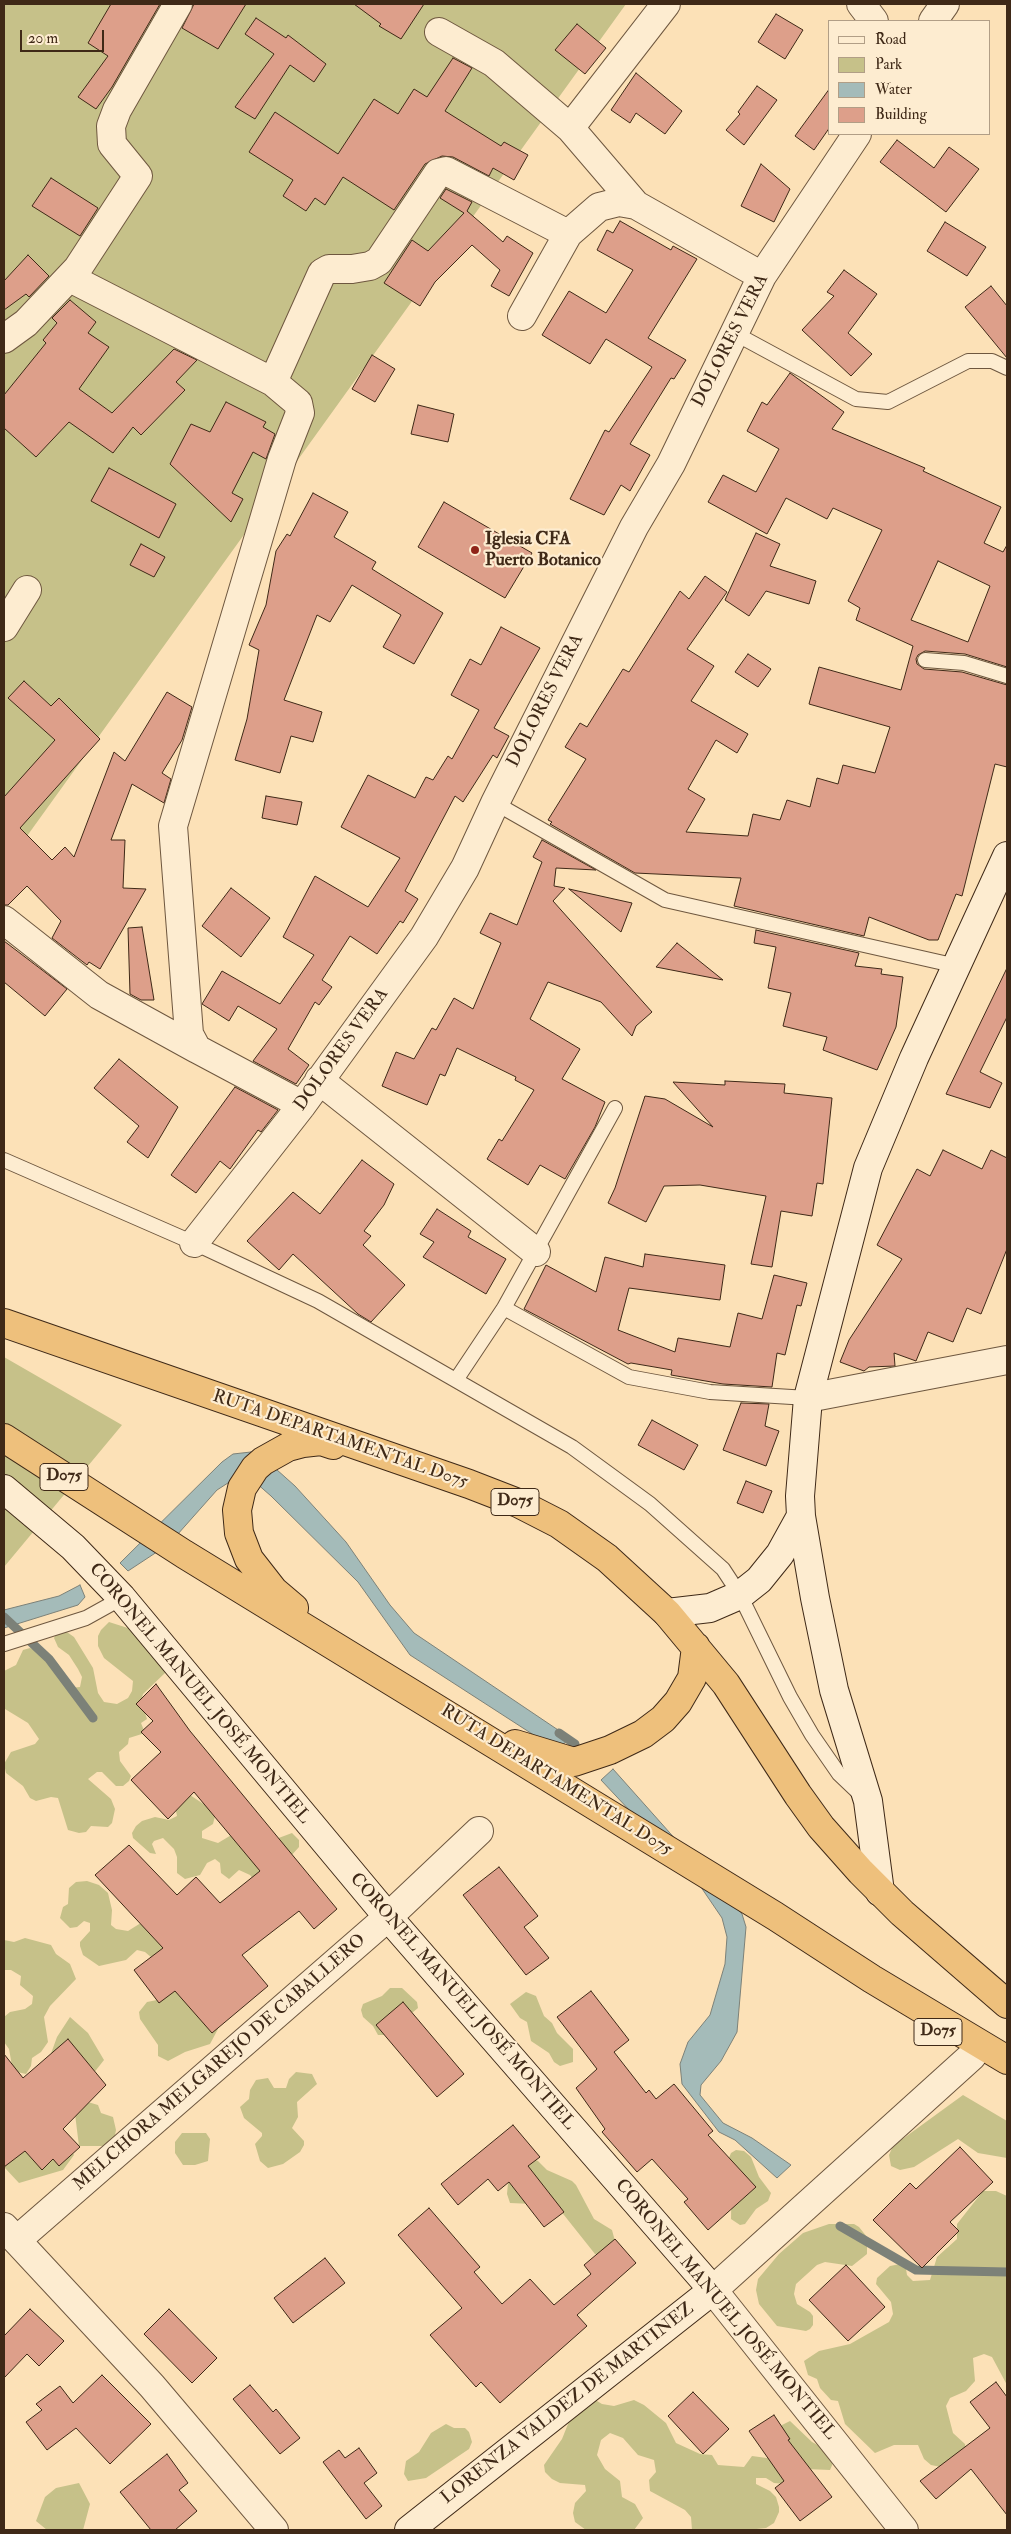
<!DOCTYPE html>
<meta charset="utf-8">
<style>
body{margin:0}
#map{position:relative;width:1011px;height:2534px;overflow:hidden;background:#fce1b7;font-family:"IM FELL Double Pica",serif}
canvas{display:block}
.frame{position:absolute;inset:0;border:5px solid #3f2917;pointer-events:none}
.legend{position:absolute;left:828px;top:20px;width:162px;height:115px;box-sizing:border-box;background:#fdecd0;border:1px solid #b19e86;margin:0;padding:6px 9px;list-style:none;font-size:15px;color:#3f2917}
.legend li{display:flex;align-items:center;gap:10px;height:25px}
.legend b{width:25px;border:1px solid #b19e86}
.scale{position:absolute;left:20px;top:30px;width:84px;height:22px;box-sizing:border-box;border:2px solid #3f2917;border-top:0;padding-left:6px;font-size:15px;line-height:18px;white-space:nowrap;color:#3f2917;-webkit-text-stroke:4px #fdecd0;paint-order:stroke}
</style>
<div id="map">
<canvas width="1011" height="2534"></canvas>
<div class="frame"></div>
<ul class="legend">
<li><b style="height:6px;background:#fdecd0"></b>Road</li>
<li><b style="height:14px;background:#c6c189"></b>Park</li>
<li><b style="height:14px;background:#a4bbb9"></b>Water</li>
<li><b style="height:14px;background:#dd9f8a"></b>Building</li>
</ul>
<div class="scale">20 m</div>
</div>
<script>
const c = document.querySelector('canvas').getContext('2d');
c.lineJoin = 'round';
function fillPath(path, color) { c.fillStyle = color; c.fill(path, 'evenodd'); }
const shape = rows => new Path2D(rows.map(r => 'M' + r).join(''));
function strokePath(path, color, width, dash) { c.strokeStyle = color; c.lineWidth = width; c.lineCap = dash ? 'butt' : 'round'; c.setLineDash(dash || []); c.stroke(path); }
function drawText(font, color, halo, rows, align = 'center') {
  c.font = font + ' "IM FELL Double Pica",serif'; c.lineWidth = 4.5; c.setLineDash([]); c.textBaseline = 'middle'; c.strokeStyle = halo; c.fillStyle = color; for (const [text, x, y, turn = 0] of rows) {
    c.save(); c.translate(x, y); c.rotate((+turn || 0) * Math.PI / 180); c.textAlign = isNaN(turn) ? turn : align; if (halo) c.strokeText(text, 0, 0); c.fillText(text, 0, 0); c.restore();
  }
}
const green = shape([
 [4,4,626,4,4,868],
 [4,1357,122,1425,4,1567],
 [109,1622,134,1630,165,1667,165,1673,143,1694,141,1701,147,1719,141,1723,145,1733,129,1738,128,1744,119,1752,120,1761,131,1776,129,1781,123,1786,116,1786,102,1772,97,1772,88,1779,111,1799,115,1809,112,1823,108,1827,91,1826,86,1832,79,1833,68,1830,58,1798,51,1797,36,1801,30,1798,23,1786,6,1773,4,1764,11,1752,35,1744,39,1739,28,1723,5,1709,4,1671,16,1665,23,1650,30,1648,51,1656,58,1664,69,1688,80,1687,82,1677,78,1669,69,1655,58,1647,54,1638,58,1630,64,1630,74,1637,93,1668,98,1693,104,1702,117,1704,128,1698,132,1691,133,1681,104,1658,98,1646,98,1636,101,1630],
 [190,1795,208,1807,215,1816,213,1824,202,1831,202,1838,218,1843,233,1834,276,1839,292,1833,299,1840,299,1847,280,1868,254,1880,250,1875,239,1870,229,1879,221,1873,220,1863,215,1859,207,1863,200,1875,185,1879,177,1873,177,1857,174,1849,163,1838,154,1841,152,1844,156,1854,150,1853,133,1838,132,1833,136,1826,142,1821,155,1817,169,1820,177,1816,175,1806],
 [87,1881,99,1885,108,1893,112,1910,111,1925,116,1929,128,1931,144,1921,219,2019,218,2029,210,2044,185,2052,168,2061,158,2056,158,2045,140,2019,139,2012,147,2002,157,2000,152,1958,145,1952,137,1950,126,1960,99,1966,83,1955,80,1946,80,1942,90,1931,90,1923,84,1921,77,1927,70,1928,60,1918,63,1907,68,1904,69,1888,76,1882],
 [25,1938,51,1945,56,1954,70,1964,76,1979,50,2006,44,2017,48,2042,41,2052,32,2058,31,2066,26,2074,13,2071,9,2049,4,2042,4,2017,10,2012,25,2009,32,2004,33,1996,20,1985,21,1976,11,1970,4,1970,4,1940,14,1942],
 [390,1988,402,1988,417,2002,418,2008,385,2035,378,2035,373,2026,363,2017,361,2010,363,2004,382,1996],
 [526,1992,536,1996,544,2016,552,2023,557,2033,573,2049,573,2062,560,2066,554,2062,549,2053,531,2041,527,2022,520,2018,510,2004],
 [70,2017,88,2033,104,2060,89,2079,81,2100,98,2105,101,2113,113,2117,116,2130,114,2140,105,2146,79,2146,75,2114,49,2059,57,2037],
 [296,2072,312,2074,317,2084,297,2102,298,2117,292,2128,304,2141,304,2145,300,2152,283,2164,268,2168,260,2161,255,2144,262,2136,262,2133,244,2118,240,2107,249,2099,250,2090,256,2080,268,2078,274,2088,286,2088,289,2079],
 [963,2095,1007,2121,1007,2158,978,2153,958,2139,914,2167,900,2170,891,2166,889,2155,893,2146],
 [182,2133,206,2133,210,2139,208,2161,195,2165,183,2165,175,2153,175,2142],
 [11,2135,64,2135,74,2155,63,2170,19,2183,4,2167,4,2143],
 [736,2150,744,2151,751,2157,759,2177,771,2193,768,2201,756,2209,745,2224,740,2225,731,2219,732,2161,729,2158,731,2153],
 [531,2158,538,2161,547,2170,572,2181,576,2185,594,2219,612,2230,616,2245,609,2254,595,2254,556,2205,510,2203,507,2194,508,2183],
 [983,2191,996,2191,1007,2196,1007,2385,992,2357,984,2354,973,2358,975,2381,966,2391,950,2398,946,2406,953,2433,965,2444,966,2450,941,2467,931,2465,924,2459,918,2445,894,2445,875,2453,845,2424,838,2401,831,2400,820,2388,817,2379,808,2375,804,2361,819,2351,850,2344,889,2322,893,2314,891,2302,876,2284,877,2278,890,2266,905,2263,907,2275,913,2281,930,2280,937,2257,957,2239,957,2224],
 [829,2224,854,2224,859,2227,867,2237,867,2254,852,2266,825,2262,817,2265,796,2284,794,2294,797,2304,810,2312,813,2316,813,2325,810,2329,806,2331,777,2326,759,2304,756,2290,758,2279,779,2254,803,2233],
 [592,2398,602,2404,614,2406,634,2400,644,2405,666,2423,676,2443,700,2454,712,2455,718,2465,744,2467,752,2456,774,2459,779,2431,782,2425,790,2421,812,2442,825,2449,833,2463,830,2470,807,2469,785,2484,774,2483,766,2478,756,2478,756,2484,770,2491,776,2497,779,2507,779,2512,774,2523,766,2528,747,2530,692,2530,691,2517,685,2510,650,2491,649,2480,656,2472,654,2460,638,2455,623,2438,610,2433,601,2440,597,2455,605,2469,620,2481,622,2497,635,2504,643,2518,634,2530,586,2530,575,2522,573,2513,575,2503,586,2491,585,2485,560,2483,552,2479,545,2472,544,2465,562,2439,574,2409],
 [446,2424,454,2428,465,2428,469,2432,472,2442,469,2449,426,2478,408,2481,404,2474,406,2461,419,2452,431,2433],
 [79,2483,90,2504,83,2530,47,2530,36,2521,45,2497,56,2488]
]);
const water = shape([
 [251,1452,267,1461,295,1486,346,1542,390,1605,414,1633,570,1738,557,1750,410,1655,358,1582,271,1496,255,1482,231,1481,217,1490,169,1544,128,1571,120,1563,222,1462,233,1454,251,1452],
 [80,1585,85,1597,78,1605,4,1628,4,1610,59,1596,80,1585],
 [613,1769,742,1914,746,1927,737,2032,721,2061,701,2085,700,2095,723,2123,752,2138,791,2165,777,2178,735,2140,719,2132,682,2084,680,2064,688,2042,710,2015,725,1964,727,1937,722,1918,673,1846,647,1829,601,1780,613,1769]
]);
const stream = shape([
 [4,1617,49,1659,93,1718],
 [559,1733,575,1744],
 [840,2226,916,2270,1007,2272]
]);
const building = shape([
 [111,4,160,4,112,87,96,109,78,97,108,56,88,43,111,4],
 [194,4,246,4,218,49,182,28,194,4],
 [354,4,424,4,401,39,379,26,381,24,354,4],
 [776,14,803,30,785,59,758,42,776,14],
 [256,18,286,38,288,35,326,64,314,82,290,65,255,119,235,107,274,54,245,34,256,18],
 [577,24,606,48,585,74,555,50,577,24],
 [453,58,472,68,445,111,501,146,504,142,528,155,514,180,493,168,489,176,453,157,442,156,425,164,394,210,343,177,325,205,315,198,306,211,283,196,293,180,249,152,275,112,338,154,374,99,398,114,414,89,427,97,453,58],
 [636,73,682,111,665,134,636,113,630,123,611,110,636,73],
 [757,86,777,100,744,145,726,130,740,114,738,112,757,86],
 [830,88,830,127,814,150,795,136,830,88],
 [897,140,934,168,949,147,979,169,946,212,880,162,897,140],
 [761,164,790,189,774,222,741,206,761,164],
 [51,178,98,208,80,236,32,206,51,178],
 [446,189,472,202,467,211,503,242,507,236,533,253,509,296,491,286,500,270,472,245,435,282,420,306,384,283,412,240,428,251,464,213,440,198,446,189],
 [620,221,671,250,673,246,697,259,648,338,686,360,674,379,671,378,630,444,650,455,630,491,621,485,604,515,570,499,605,430,609,432,652,367,606,339,590,364,542,335,569,291,606,313,633,270,597,250,607,230,613,233,620,221],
 [945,222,986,247,967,276,927,251,945,222],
 [28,255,49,276,29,297,26,294,4,310,4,281,28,255],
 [844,270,877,294,848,333,872,354,851,376,802,330,834,296,827,292,844,270],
 [991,286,1007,306,1007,358,965,307,991,286],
 [70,300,96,322,88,333,109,347,79,389,112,413,174,349,197,360,176,382,185,390,141,435,133,427,113,453,69,422,36,457,4,428,4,395,46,343,43,340,57,323,52,318,70,300],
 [372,355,395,369,375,402,352,389,372,355],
 [790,373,844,412,832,429,925,468,923,471,1001,507,984,543,1003,552,1007,545,1007,667,965,654,925,651,918,655,916,659,917,664,924,669,962,672,1007,685,1007,767,995,764,962,896,956,894,938,940,929,940,869,917,864,936,734,906,741,878,635,873,550,824,552,822,548,820,586,759,565,747,580,723,587,727,623,669,629,672,680,591,689,599,705,576,727,592,687,649,714,666,691,701,748,734,737,753,716,740,688,789,705,799,686,832,748,836,753,814,780,820,787,800,810,807,817,778,838,784,843,765,875,773,890,727,809,704,819,667,901,690,913,646,856,620,860,608,848,601,882,530,833,508,827,519,786,498,767,534,708,502,723,475,756,492,779,449,747,431,762,402,767,405,790,373],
 [938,561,990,586,968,642,911,620,938,561],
 [226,402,266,422,263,427,275,434,266,459,253,452,232,493,243,499,231,522,170,464,191,424,210,432,226,402],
 [418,405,454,414,448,442,411,434,418,405],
 [109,468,176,504,159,538,91,501,109,468],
 [313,493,348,512,334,537,376,562,372,569,443,613,414,664,383,647,401,615,352,585,330,622,317,615,284,700,322,712,313,742,291,736,280,773,235,760,247,719,259,650,249,645,266,605,276,551,287,534,290,536,313,493],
 [444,502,532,553,505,598,418,547,444,502],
 [756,533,780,544,770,566,816,581,809,604,766,591,749,616,725,600,756,533],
 [141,544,165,557,154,577,130,565,141,544],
 [501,627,540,648,494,728,509,736,497,758,493,755,463,802,455,796,405,891,418,899,403,923,400,921,377,954,350,936,322,980,332,987,319,1005,315,1002,288,1049,309,1065,296,1084,253,1061,277,1029,238,1006,229,1021,202,1004,222,971,280,1004,314,955,283,937,315,876,368,907,400,858,341,827,368,775,415,798,426,777,433,780,448,756,452,759,479,710,451,695,470,659,481,665,501,627],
 [748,654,771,669,758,687,735,672,748,654],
 [24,681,51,706,59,698,100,739,20,828,52,860,65,847,74,857,114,752,125,761,167,692,192,707,182,740,162,773,171,779,164,803,132,784,111,840,125,840,123,888,146,889,100,969,89,962,87,965,52,938,61,921,27,886,8,905,4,905,4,797,55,740,8,698,24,681],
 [266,796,302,802,297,825,262,818,266,796],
 [542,840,596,870,556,868,554,886,565,888,553,901,652,1012,636,1026,632,1036,601,1002,548,982,530,1019,580,1049,562,1079,605,1102,595,1127,565,1179,540,1165,528,1185,487,1159,499,1139,502,1141,534,1090,515,1080,516,1077,457,1048,445,1076,440,1074,427,1105,382,1086,396,1052,414,1059,432,1028,436,1030,454,998,473,1009,501,943,480,933,490,913,517,925,542,862,533,857,542,840],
 [231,888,270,918,241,957,202,926,231,888],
 [569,889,632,903,621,932,569,889],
 [142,927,154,1000,141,1000,130,994,128,928,142,927],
 [756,930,859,953,855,966,882,969,881,974,903,977,896,1027,877,1070,823,1050,827,1037,783,1026,791,993,768,988,776,947,754,943,756,930],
 [4,941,67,989,45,1016,4,982,4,941],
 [677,943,723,980,656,967,677,943],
 [1007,968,1007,1017,980,1072,1002,1083,990,1108,946,1094,1007,968],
 [119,1059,178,1107,148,1158,127,1142,139,1126,94,1088,119,1059],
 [725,1081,785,1084,784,1093,832,1098,823,1184,817,1183,812,1216,781,1211,772,1267,751,1264,766,1196,700,1185,664,1186,646,1222,608,1203,615,1188,645,1096,665,1099,713,1127,673,1082,725,1085,725,1081],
 [235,1087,278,1110,261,1132,258,1130,230,1169,220,1161,196,1193,171,1175,235,1087],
 [943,1150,982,1169,991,1150,1007,1158,1007,1249,981,1314,967,1308,953,1342,928,1332,916,1361,894,1353,895,1366,869,1367,864,1371,840,1362,849,1340,902,1259,877,1245,917,1169,930,1176,943,1150],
 [362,1160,394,1184,384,1205,364,1231,371,1236,363,1245,405,1285,371,1322,358,1314,293,1254,279,1270,247,1241,293,1192,320,1214,362,1160],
 [437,1209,471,1231,468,1237,506,1259,486,1294,423,1257,434,1242,420,1234,437,1209],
 [645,1254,725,1265,720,1300,629,1288,618,1330,675,1352,678,1338,730,1347,738,1313,762,1319,774,1275,807,1283,801,1306,797,1305,785,1355,777,1353,772,1387,723,1384,671,1375,672,1370,631,1363,628,1364,524,1309,546,1265,596,1292,605,1257,643,1267,645,1254],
 [741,1403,769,1404,765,1426,779,1431,766,1466,723,1450,741,1403],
 [652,1420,698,1445,684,1470,638,1445,652,1420],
 [746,1481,772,1491,763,1513,737,1503,746,1481],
 [156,1684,190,1731,337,1909,314,1929,299,1911,242,1955,268,1986,212,2033,175,1991,159,2003,134,1970,163,1948,95,1875,129,1845,177,1895,196,1877,220,1903,260,1871,194,1792,168,1819,131,1780,161,1752,141,1732,153,1721,136,1704,156,1684],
 [499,1867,538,1916,524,1927,549,1958,526,1975,463,1895,499,1867],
 [591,1991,629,2040,614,2052,646,2093,649,2090,656,2099,674,2084,713,2131,708,2135,756,2187,708,2230,684,2202,688,2199,652,2159,637,2172,602,2132,605,2129,576,2088,597,2069,557,2017,591,1991],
 [403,2002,464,2074,437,2097,376,2025,403,2002],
 [68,2039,106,2085,63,2129,80,2147,59,2166,53,2159,42,2170,25,2151,4,2167,4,2054,23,2078,68,2039],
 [513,2125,540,2157,528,2166,564,2212,544,2227,509,2182,498,2191,488,2179,458,2205,441,2184,513,2125],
 [960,2147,993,2182,950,2222,959,2231,922,2268,873,2220,910,2183,916,2189,960,2147],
 [429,2208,480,2267,474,2272,502,2304,530,2279,554,2305,591,2274,584,2265,615,2239,636,2263,577,2315,587,2326,500,2403,481,2382,476,2387,430,2335,462,2308,398,2235,429,2208],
 [325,2258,345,2283,293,2323,274,2298,325,2258],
 [846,2265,885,2307,848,2341,809,2300,846,2265],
 [30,2309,64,2341,39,2366,27,2354,4,2378,4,2336,30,2309],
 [169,2309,217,2358,192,2383,144,2334,169,2309],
 [102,2375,151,2424,110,2464,76,2428,47,2450,26,2422,42,2410,36,2404,60,2386,73,2403,102,2375],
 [996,2382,1007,2397,1007,2515,971,2469,936,2499,920,2481,990,2428,970,2402,996,2382],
 [250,2385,273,2412,276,2409,300,2438,280,2454,233,2399,250,2385],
 [693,2392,729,2429,703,2454,668,2416,693,2392],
 [774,2415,790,2439,788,2440,832,2497,800,2521,775,2488,784,2481,749,2431,774,2415],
 [359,2448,377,2473,364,2483,382,2506,366,2519,323,2462,339,2450,345,2458,359,2448],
 [167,2454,188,2483,179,2490,197,2511,175,2530,151,2530,120,2492,167,2454]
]);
const lane = shape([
 [734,333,856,399,888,402,968,361,992,361,1007,368],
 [925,660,964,663,1007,676],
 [495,803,665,900,957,966],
 [4,1160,194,1243,318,1301,572,1447,650,1504,723,1569,740,1595,790,1697,812,1735,839,1774,860,1794],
 [504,1308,629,1377,710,1392,808,1398],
 [456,1380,504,1308,615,1108],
 [4,1644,86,1618,122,1598]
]);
const street = shape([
 [861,4,874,21],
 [933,21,945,4],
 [439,32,494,63,570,128,636,205,762,276],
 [570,128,666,4],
 [70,278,273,382,298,403,300,413,282,459,173,826,189,1034,197,1049,302,1105],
 [522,316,568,234,599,207,619,202,636,205],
 [4,339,26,323,78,268,138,176,112,144,111,126,117,110,178,4],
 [273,382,322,273,329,269,352,269,370,266,379,261,438,173,446,171,568,234],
 [4,627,27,590],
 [4,920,99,995,197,1049],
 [319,1080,536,1252],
 [194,1243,302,1105,424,937,465,868,495,803,634,527,671,464,762,276,857,134],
 [808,1398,1007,1360],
 [4,2227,152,2386,274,2530],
 [17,2240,388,1917,479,1831],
 [904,2530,713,2290,972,2056]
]);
const secondary = shape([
 [4,1489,73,1547,122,1598,388,1917,713,2290,409,2530],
 [667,1613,710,1608,740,1595,759,1580,780,1554,801,1516],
 [880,1892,868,1801,834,1690,815,1598,801,1516,800,1496,808,1398,868,1168,914,1058,1007,856]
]);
const highway = shape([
 [4,1323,469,1484,518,1503,559,1524,607,1558,667,1613,726,1684,798,1795,821,1827,861,1872,902,1913,1007,2004],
 [4,1438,184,1554,775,1916,872,1979,1007,2060],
 [294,1608,274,1591,249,1559,239,1533,237,1510,242,1488,255,1468,263,1461,288,1447,303,1443,321,1441,333,1445],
 [515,1744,574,1762,610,1750,643,1734,663,1719,678,1702,692,1678,696,1647]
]);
const markers = [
 [475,550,5,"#8f2418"]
];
const shields = [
 [64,1477,48],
 [515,1502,48],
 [938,2032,48]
];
const shieldNames = [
 ["D075",64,1477],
 ["D075",515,1502],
 ["D075",938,2032]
];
const streetNames = [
 ["DOLORES VERA",731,341,-63],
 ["DOLORES VERA",546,701,-63],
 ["DOLORES VERA",342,1050,-54],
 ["RUTA DEPARTAMENTAL D075",340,1440,19],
 ["CORONEL MANUEL JOSÉ MONTIEL",199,1694,50],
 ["RUTA DEPARTAMENTAL D075",556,1781,32],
 ["CORONEL MANUEL JOSÉ MONTIEL",462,2002,49],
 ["MELCHORA MELGAREJO DE CABALLERO",220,2063,-41],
 ["CORONEL MANUEL JOSÉ MONTIEL",725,2310,50],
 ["LORENZA VALDEZ DE MARTINEZ",568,2404,-38]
];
const poiNames = [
 ["Iglesia CFA",485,540],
 ["Puerto Botanico",485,561]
];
fillPath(green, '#c6c189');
fillPath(water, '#a4bbb9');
strokePath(water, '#7c8178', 1);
strokePath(stream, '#7c8178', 9);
fillPath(building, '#dd9f8a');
strokePath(building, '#3f2917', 1);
strokePath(lane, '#6e573f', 16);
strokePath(street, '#6e573f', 30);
strokePath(secondary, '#3f2917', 30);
strokePath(highway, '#3f2917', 30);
strokePath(lane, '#fdecd0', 14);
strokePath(street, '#fdecd0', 28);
strokePath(secondary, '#fdecd0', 28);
strokePath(highway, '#eec07c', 28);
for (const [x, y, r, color] of markers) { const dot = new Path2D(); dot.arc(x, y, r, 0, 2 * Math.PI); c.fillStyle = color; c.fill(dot); strokePath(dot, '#fdecd0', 2); }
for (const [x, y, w] of shields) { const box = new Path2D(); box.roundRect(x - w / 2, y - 13.5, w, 27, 4); c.fillStyle = '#fdecd0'; c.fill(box); strokePath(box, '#3f2917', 1); }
drawText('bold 16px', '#3f2917', null, shieldNames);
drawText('18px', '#3f2917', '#fdecd0', streetNames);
drawText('bold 18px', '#3f2917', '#fdecd0', poiNames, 'left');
</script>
